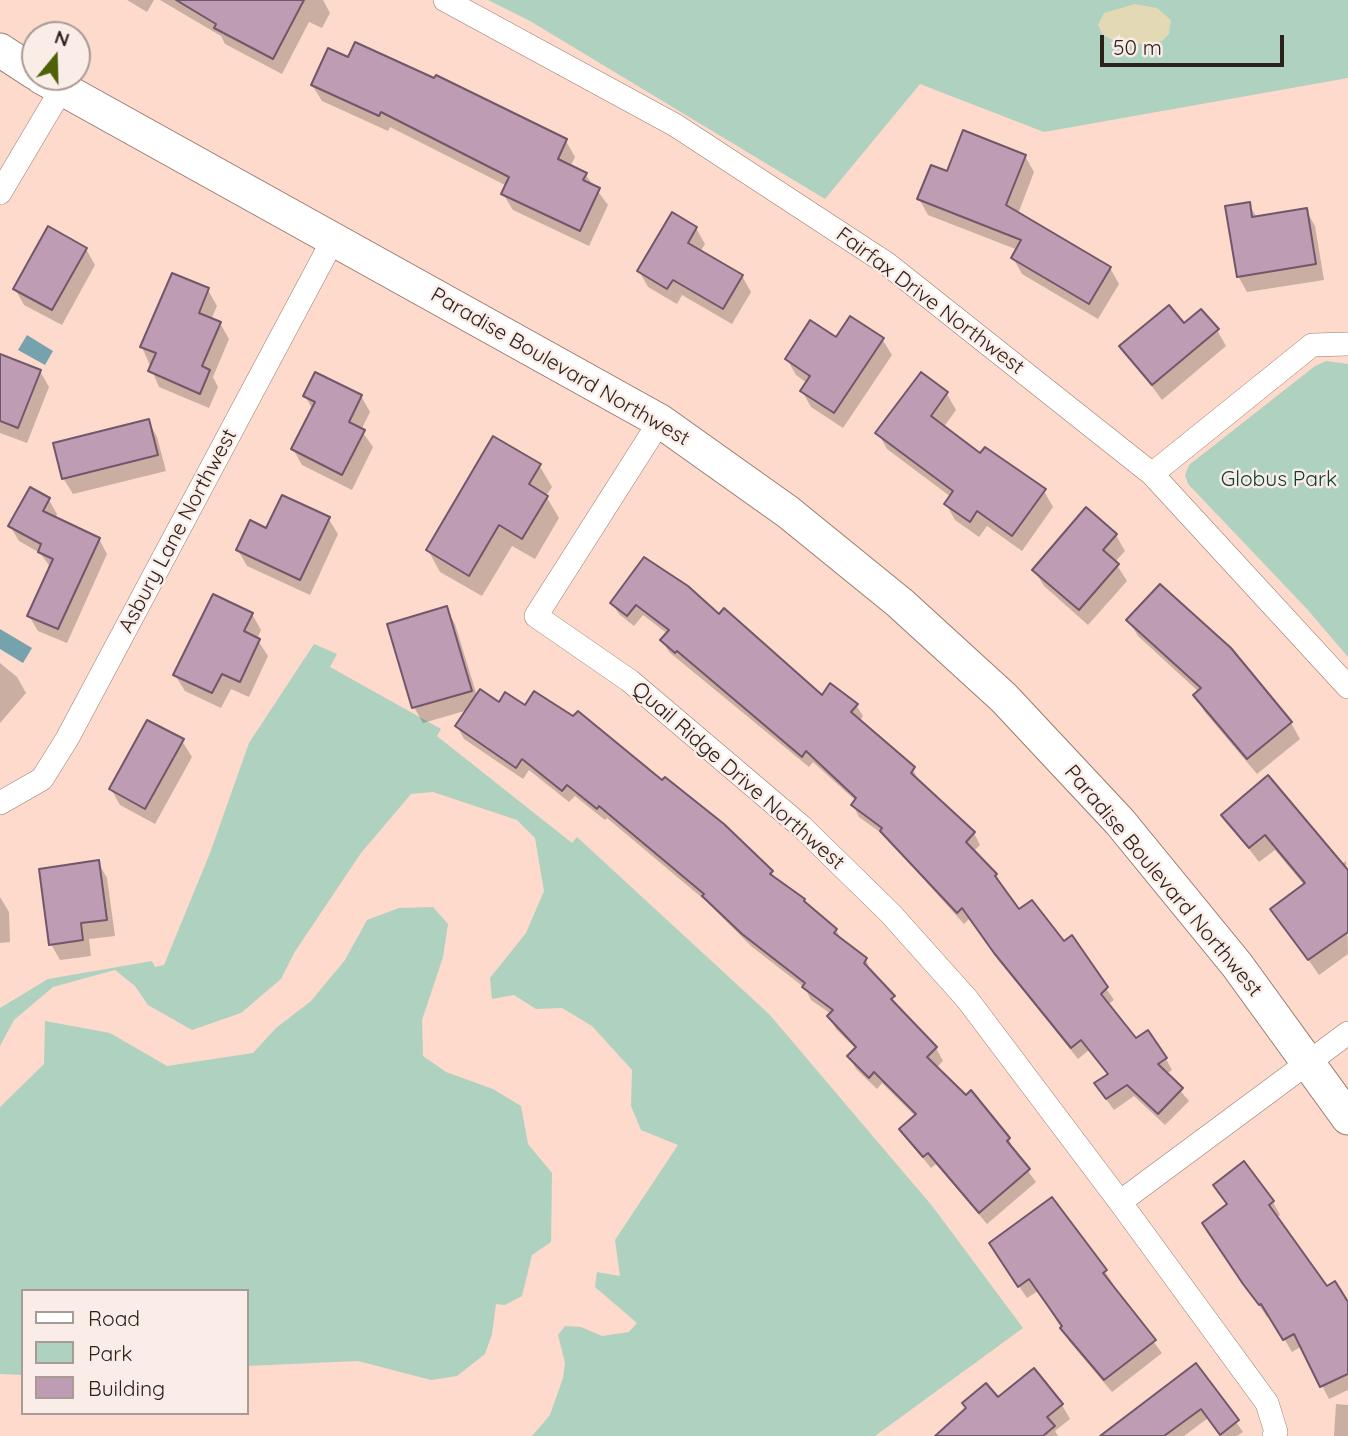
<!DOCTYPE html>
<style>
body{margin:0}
#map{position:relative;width:1348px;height:1436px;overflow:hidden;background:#fddacb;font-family:Quicksand,sans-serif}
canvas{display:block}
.legend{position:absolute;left:21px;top:1289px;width:228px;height:126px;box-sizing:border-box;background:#faece6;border:2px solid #a89b95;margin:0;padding:9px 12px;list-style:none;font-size:21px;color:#2d211b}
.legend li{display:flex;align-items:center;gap:14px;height:35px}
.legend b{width:35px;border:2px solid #a89b95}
.north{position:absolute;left:21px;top:21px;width:70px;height:70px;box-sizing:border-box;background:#faece6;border:2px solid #a89b95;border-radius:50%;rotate:19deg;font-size:19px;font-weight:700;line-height:28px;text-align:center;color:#2d211b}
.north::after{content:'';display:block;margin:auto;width:24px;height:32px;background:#4e6107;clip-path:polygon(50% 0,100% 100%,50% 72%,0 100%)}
.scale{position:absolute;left:1100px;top:35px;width:184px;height:32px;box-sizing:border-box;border:4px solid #2d211b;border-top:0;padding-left:9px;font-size:21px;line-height:24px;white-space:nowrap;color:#2d211b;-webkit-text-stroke:5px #faece6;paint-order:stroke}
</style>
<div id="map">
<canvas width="1348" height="1436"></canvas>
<ul class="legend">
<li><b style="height:9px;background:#fff"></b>Road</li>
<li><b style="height:19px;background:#aed2bf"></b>Park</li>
<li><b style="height:19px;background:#be9cb3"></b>Building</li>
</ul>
<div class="north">N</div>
<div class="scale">50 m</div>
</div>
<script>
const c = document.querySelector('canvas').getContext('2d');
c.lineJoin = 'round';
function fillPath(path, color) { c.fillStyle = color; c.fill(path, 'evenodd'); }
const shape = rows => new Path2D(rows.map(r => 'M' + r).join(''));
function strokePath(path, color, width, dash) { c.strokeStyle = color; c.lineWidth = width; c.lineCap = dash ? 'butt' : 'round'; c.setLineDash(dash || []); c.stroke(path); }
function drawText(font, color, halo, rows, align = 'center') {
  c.font = font + ' Quicksand,sans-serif'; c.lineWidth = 5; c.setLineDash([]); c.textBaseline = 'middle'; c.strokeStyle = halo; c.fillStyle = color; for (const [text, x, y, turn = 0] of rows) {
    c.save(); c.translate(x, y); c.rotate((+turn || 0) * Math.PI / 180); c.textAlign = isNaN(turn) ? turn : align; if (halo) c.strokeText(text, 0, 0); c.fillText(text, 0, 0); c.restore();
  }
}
const green = shape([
 [488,0,1348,0,1348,78,1044,132,920,84,825,199,530,21],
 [1326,361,1348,364,1348,657,1307,609,1188,484,1185,475,1189,465,1315,366],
 [314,644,337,654,330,667,441,729,437,736,572,843,577,837,769,1014,933,1207,1023,1328,875,1436,532,1436,550,1415,563,1378,565,1363,558,1335,565,1326,581,1327,602,1336,629,1332,637,1323,595,1287,597,1272,620,1276,615,1240,678,1145,641,1130,631,1106,632,1070,592,1026,562,1008,536,1009,514,995,492,999,490,978,526,933,544,891,535,838,517,820,433,792,411,794,361,853,294,953,281,979,241,1013,192,1030,148,1005,135,986,115,970,53,987,14,1020,0,1046,0,1008,48,979,152,961,155,967,164,965,210,853,249,743],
 [433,907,448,924,443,957,422,1020,423,1056,446,1072,493,1089,521,1106,528,1144,552,1173,551,1242,532,1255,522,1296,505,1305,496,1304,492,1334,485,1354,457,1376,431,1380,358,1361,247,1366,247,1291,23,1291,23,1375,0,1374,0,1107,44,1064,45,1021,110,1033,167,1066,253,1053,276,1028,311,1001,345,960,367,920,399,908]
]);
const sand = shape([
 [1135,4,1157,8,1171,20,1169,34,1162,41,1124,46,1103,35,1098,25,1104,13]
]);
const water = shape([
 [27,335,53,351,45,365,18,350],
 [0,629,32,648,23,663,0,649]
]);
const shadow = shape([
 [127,0,154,0,147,12],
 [160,0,323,0,330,13,322,28,309,22,282,74,225,44,221,36],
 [312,85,566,141,575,157,570,167,585,174,608,205,589,246,513,210,503,194,507,186,390,127,388,131,322,101],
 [1025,156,1034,172,1018,214,1110,268,1119,284,1098,319,1022,274,1013,258,1018,250,928,215,919,199,948,173],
 [1249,204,1257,218,1306,210,1315,226,1324,280,1247,292,1238,276],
 [696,228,705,244,700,252,742,276,751,292,732,324,682,295,677,304,648,287,639,271],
 [86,249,95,265,62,325,24,305,15,289],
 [208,290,217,306,211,320,220,323,229,339,213,377,218,387,209,408,159,387,142,347],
 [1184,326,1217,330,1226,346,1162,400,1122,346],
 [837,339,882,339,892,355,843,428,811,407,802,391,807,383,796,375,787,359],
 [0,355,40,371,49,387,27,443,0,433],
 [921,374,947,394,956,410,943,428,981,456,1044,491,1053,507,1022,551,987,526,979,537,955,520,946,504,951,497,887,449,878,433],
 [305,396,361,396,370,412,361,430,373,447,352,490,302,465,293,449,313,410],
 [148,421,157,437,166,471,73,494,63,478],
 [539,465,552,487,546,496,559,518,535,559,512,546,482,596,440,572,428,550],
 [49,500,57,514,55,519,99,539,107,554,67,643,38,631,29,616,51,568,40,553,19,541,10,526],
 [328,518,338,534,310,595,247,566,238,550,267,530],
 [1116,535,1125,551,1115,562,1127,581,1088,625,1044,586,1034,570],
 [645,560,822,698,856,705,863,716,859,722,913,769,919,782,974,833,980,845,973,852,996,875,1019,911,1064,943,1071,938,1114,1000,1107,1005,1135,1041,1166,1059,1172,1070,1166,1074,1189,1101,1165,1125,1134,1096,1114,1110,1103,1095,1108,1075,1089,1050,1078,1059,1003,965,970,918,964,924,884,835,859,817,853,805,856,801,813,762,809,767,669,652,662,640,668,634,643,615,634,626,619,614,612,603],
 [446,608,455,624,477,696,771,872,776,880,804,900,836,930,843,942,866,959,871,974,936,1048,943,1061,936,1068,1009,1139,1014,1152,1036,1182,987,1224,936,1164,931,1168,909,1141,901,1129,916,1117,882,1083,877,1089,856,1069,849,1056,856,1049,836,1029,829,1016,831,1014,811,1000,805,988,751,946,707,902,607,818,605,820,575,796,569,802,529,770,523,779,464,739,457,726,468,710,423,723,414,707],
 [252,614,261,630,257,639,268,656,249,697,231,689,221,708,185,691,175,675],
 [1128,620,1230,650,1291,723,1300,739,1257,774,1204,711,1195,695,1199,692,1138,636],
 [0,663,17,677,26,693,0,723],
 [182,741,192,757,155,824,120,805,111,789],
 [1223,815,1341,864,1346,861,1348,954,1319,975,1273,909,1305,886,1275,850,1259,862],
 [98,862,107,878,115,936,89,939,91,956,60,960,51,944],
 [0,897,9,912,10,942,0,943],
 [1244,1164,1273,1202,1280,1215,1276,1218,1326,1288,1348,1305,1348,1390,1329,1399,1302,1346,1292,1352,1270,1315,1267,1317,1212,1236,1228,1205,1215,1185],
 [999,1257,1105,1271,1113,1284,1111,1285,1162,1353,1112,1392,1069,1341,1038,1291,1027,1298],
 [1196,1365,1243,1432,1237,1436,1221,1436,1208,1418,1184,1436,1124,1436],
 [998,1400,1062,1405,1070,1419,1055,1431,1058,1436,945,1436,967,1409],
 [1336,1404,1348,1405,1348,1436,1334,1436]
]);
const building = shape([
 [176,0,304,0,273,59,214,28,216,24,176,0],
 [355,42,434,78,436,75,567,139,558,159,587,173,583,180,600,188,580,231,501,194,509,177,381,112,379,116,311,85,328,48,348,57,355,42],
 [963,130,1026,155,1006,205,1111,267,1089,304,1011,258,1021,240,917,199,931,165,947,171,963,130],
 [1250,202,1252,217,1307,208,1316,264,1237,277,1225,206,1250,202],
 [672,212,697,227,688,243,743,275,723,309,673,280,667,289,637,271,672,212],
 [48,226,87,248,52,310,13,289,48,226],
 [172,273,209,288,199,313,221,322,202,366,210,370,200,394,148,371,156,353,140,347,172,273],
 [1169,305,1184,323,1201,309,1219,329,1152,385,1119,346,1169,305],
 [850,316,884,338,834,413,800,391,810,376,785,359,810,320,836,337,850,316],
 [0,354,41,370,18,428,0,421,0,354],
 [315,372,362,395,349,422,365,430,342,475,291,449,315,402,303,396,315,372],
 [921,372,948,392,931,416,980,453,985,447,1046,489,1012,536,977,511,970,522,944,504,953,491,875,433,921,372],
 [149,419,158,455,62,479,53,443,149,419],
 [493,436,541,464,529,484,548,496,522,539,499,525,469,576,426,550,493,436],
 [30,487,50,498,43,511,100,538,58,629,27,616,53,559,38,552,41,544,8,526,30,487],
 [282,495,330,517,300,580,236,550,250,520,266,528,282,495],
 [1086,507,1117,534,1103,550,1119,564,1079,610,1032,570,1086,507],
 [644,557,688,586,719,614,724,608,822,695,830,683,858,704,851,712,915,767,911,773,975,832,966,842,997,874,995,876,1019,909,1032,900,1064,941,1072,935,1108,987,1101,994,1136,1038,1148,1030,1167,1058,1158,1064,1183,1088,1158,1114,1127,1085,1106,1099,1094,1083,1108,1074,1081,1040,1071,1048,994,953,962,908,957,913,880,831,882,828,851,805,856,798,806,751,802,757,677,651,675,653,660,640,669,630,636,605,627,616,610,603,644,557],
 [1160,584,1231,648,1292,722,1247,759,1193,695,1201,688,1126,620,1160,584],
 [213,594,253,613,244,631,260,639,240,682,222,674,212,693,173,675,213,594],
 [447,606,472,691,412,708,387,624,447,606],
 [480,689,499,702,505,692,525,705,534,691,573,716,578,711,662,780,665,777,724,824,773,871,770,874,805,899,804,901,837,929,834,933,867,958,864,963,895,996,891,999,937,1047,927,1057,966,1095,971,1090,1010,1138,1007,1141,1030,1169,979,1213,928,1153,923,1157,899,1129,916,1114,874,1072,869,1078,847,1056,856,1047,827,1016,833,1010,802,987,805,983,742,934,702,896,704,894,599,806,597,809,567,785,562,791,522,759,516,768,455,726,480,689],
 [147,720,184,739,145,809,109,789,147,720],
 [1268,775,1348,870,1348,932,1308,960,1270,909,1305,883,1265,835,1249,848,1221,815,1268,775],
 [99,860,107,920,81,923,83,940,49,945,39,869,99,860],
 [1244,1161,1274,1201,1269,1205,1327,1286,1335,1281,1348,1302,1348,1374,1320,1387,1294,1334,1283,1340,1261,1304,1259,1305,1243,1284,1202,1223,1227,1204,1213,1185,1244,1161],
 [1052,1197,1107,1270,1103,1273,1156,1340,1104,1380,1060,1328,1062,1326,1029,1279,1018,1287,989,1243,1052,1197],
 [1196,1363,1239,1420,1220,1435,1201,1409,1164,1436,1100,1436,1196,1363],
 [1034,1368,1063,1404,1047,1417,1055,1426,1043,1436,935,1436,966,1408,962,1403,986,1383,998,1397,1034,1368]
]);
const street = shape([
 [445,0,675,125,886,263,1152,474,1348,687],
 [0,193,61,90],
 [660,421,536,616,630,681,802,827,890,913,967,999,1120,1202,1267,1403,1276,1432,1274,1436],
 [1152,474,1312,345,1348,344],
 [0,803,42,779,67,739,334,238],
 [1120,1202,1348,1033]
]);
const secondary = shape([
 [0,50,35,73],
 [41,77,660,421,788,512,900,603,1004,698,1120,822,1237,965,1348,1118]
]);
const streetNames = [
 ["Fairfax Drive Northwest",930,301,37],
 ["Paradise Boulevard Northwest",560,367,30],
 ["Asbury Lane Northwest",178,531,-62],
 ["Quail Ridge Drive Northwest",738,776,41],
 ["Paradise Boulevard Northwest",1163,881,50]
];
const parkNames = [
 ["Globus Park",1279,480]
];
fillPath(green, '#aed2bf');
fillPath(sand, '#e3d9b4');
fillPath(water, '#75a2ad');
fillPath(shadow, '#0003');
fillPath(building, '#be9cb3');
strokePath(building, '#715769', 2);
strokePath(street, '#9a7c6e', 24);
strokePath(secondary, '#9a7c6e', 35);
strokePath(street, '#fff', 23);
strokePath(secondary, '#fff', 33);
drawText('21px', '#2d211b', '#faece6', streetNames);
drawText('21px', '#0c402c', '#faece6', parkNames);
</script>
